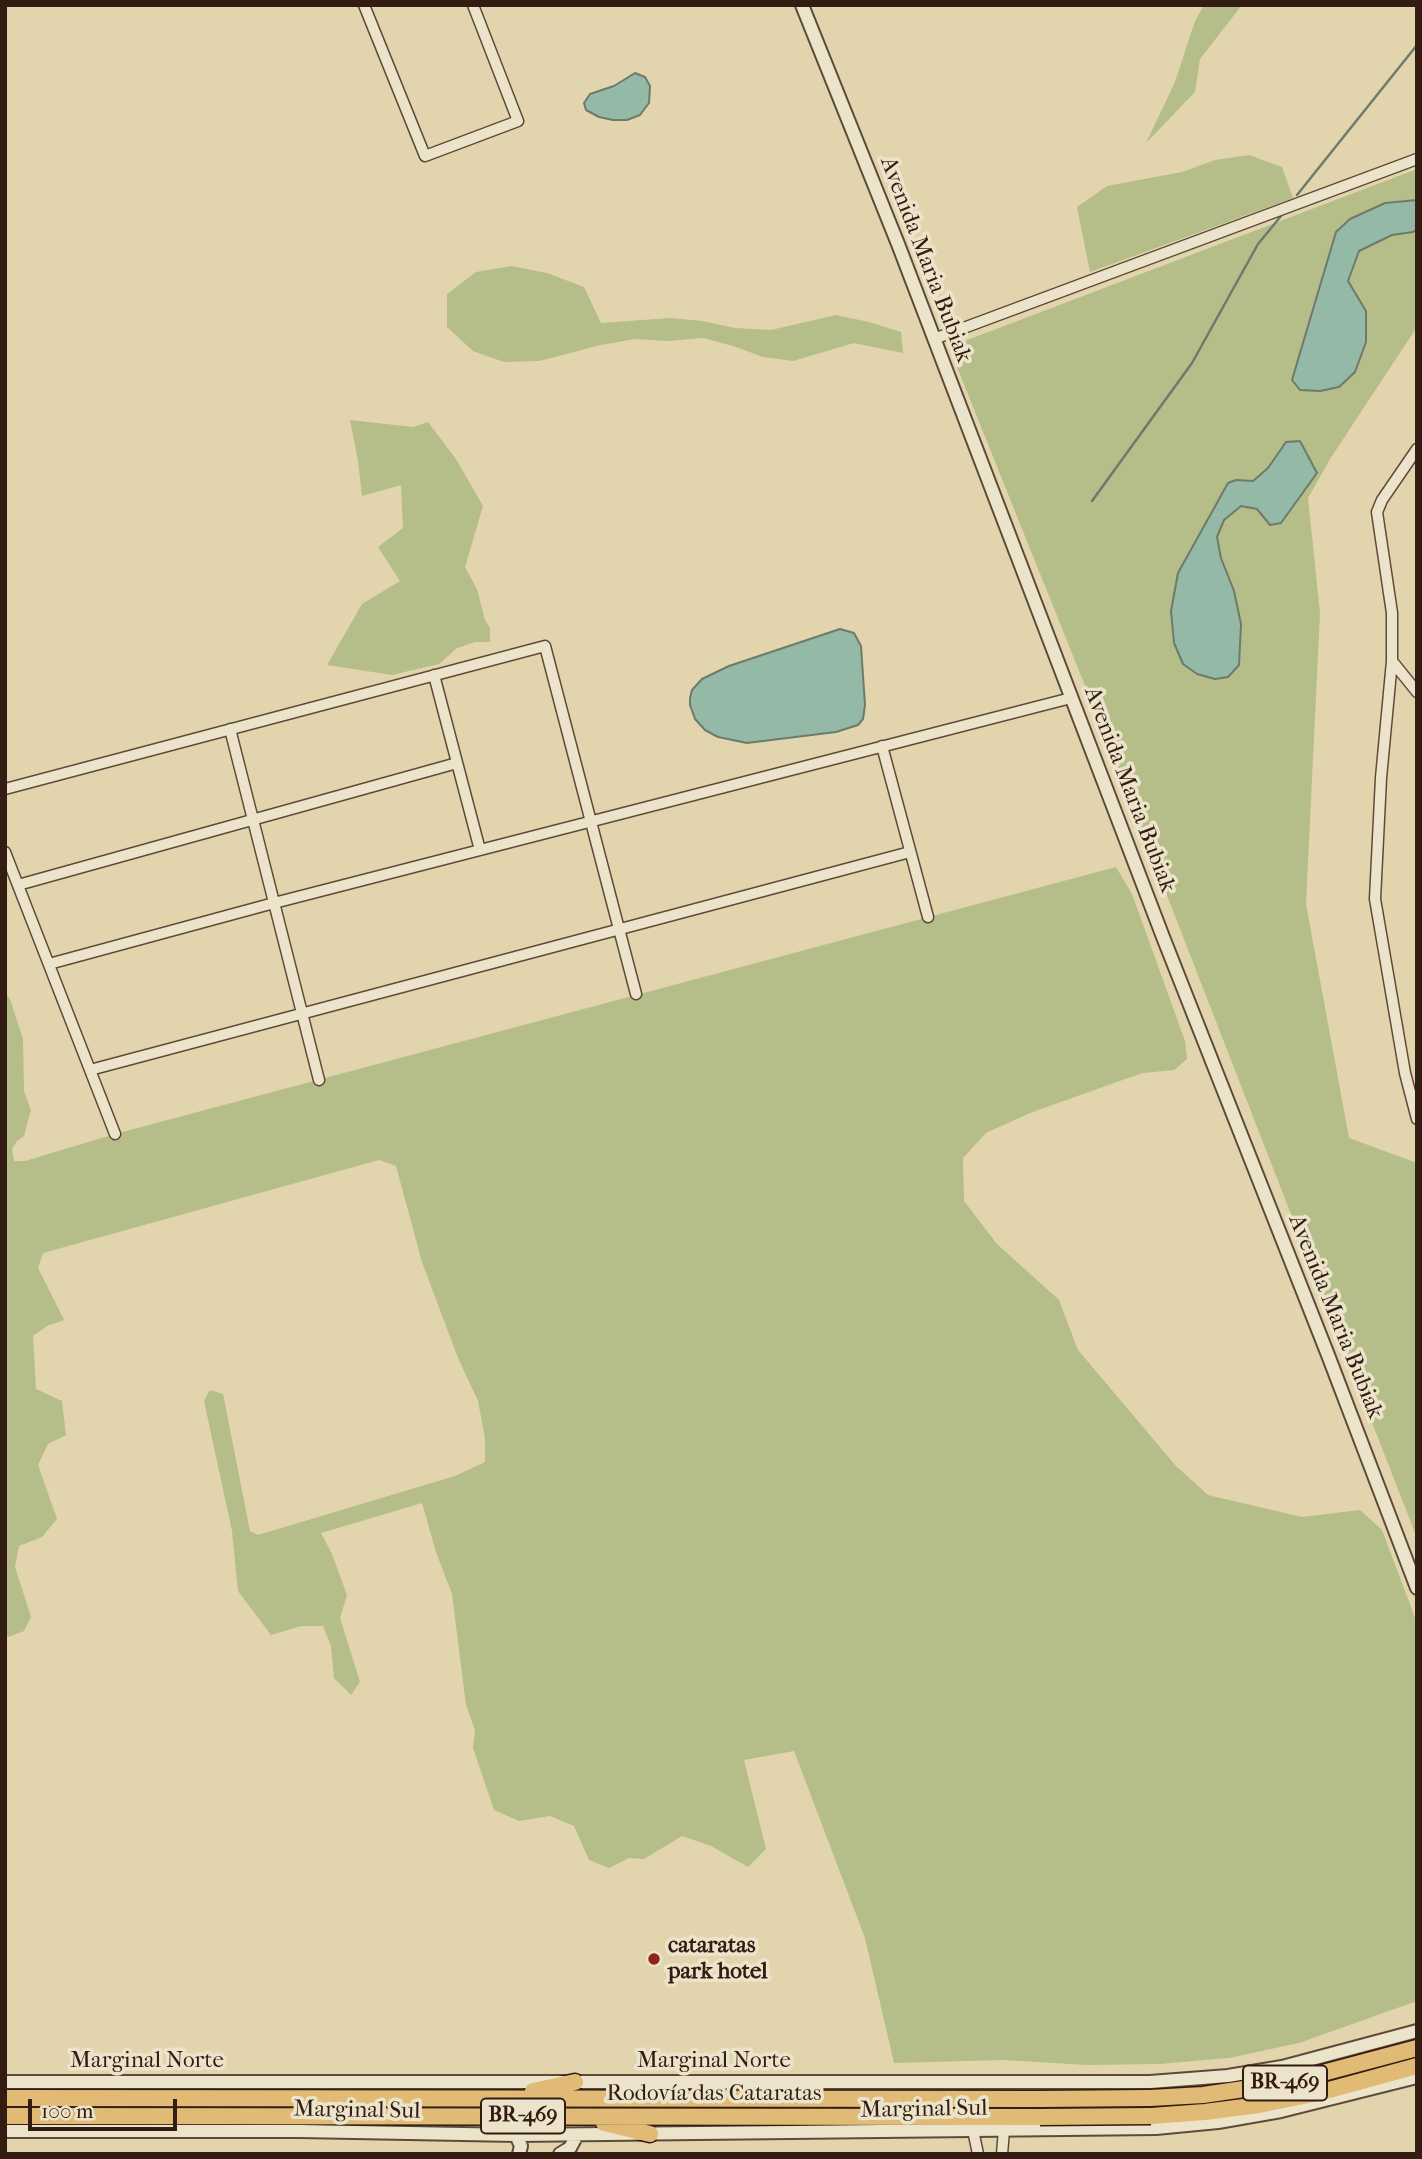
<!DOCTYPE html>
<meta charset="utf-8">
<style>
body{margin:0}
#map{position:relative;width:1422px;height:2159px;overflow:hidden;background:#e2d5ad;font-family:"IM FELL French Canon",serif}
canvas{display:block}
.frame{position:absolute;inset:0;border:7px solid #331c12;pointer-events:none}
.scale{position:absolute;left:28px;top:2099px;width:149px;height:32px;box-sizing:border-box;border:4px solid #331c12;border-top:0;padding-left:9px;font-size:21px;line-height:24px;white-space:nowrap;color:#331c12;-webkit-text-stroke:5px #ece4ca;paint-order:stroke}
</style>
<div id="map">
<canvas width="1422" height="2159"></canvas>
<div class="frame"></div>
<div class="scale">100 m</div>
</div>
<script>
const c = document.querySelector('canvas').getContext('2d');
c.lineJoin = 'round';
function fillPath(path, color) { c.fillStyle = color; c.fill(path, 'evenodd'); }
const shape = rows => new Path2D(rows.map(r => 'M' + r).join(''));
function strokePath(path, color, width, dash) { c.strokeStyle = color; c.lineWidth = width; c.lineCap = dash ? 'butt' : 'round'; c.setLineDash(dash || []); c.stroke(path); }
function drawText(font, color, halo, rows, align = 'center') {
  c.font = font + ' "IM FELL French Canon",serif'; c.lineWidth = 7; c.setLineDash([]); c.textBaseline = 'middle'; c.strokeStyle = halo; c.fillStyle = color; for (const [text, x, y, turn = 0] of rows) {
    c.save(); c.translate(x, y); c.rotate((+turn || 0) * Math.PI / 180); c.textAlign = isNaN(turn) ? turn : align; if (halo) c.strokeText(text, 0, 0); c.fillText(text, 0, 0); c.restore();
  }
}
const green = shape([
 [1204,5,1242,5,1200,59,1195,92,1146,143,1175,82,1195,21],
 [1249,155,1282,167,1293,198,1090,272,1077,207,1107,186,1182,172,1215,160],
 [1417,169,1417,327,1330,459,1308,498,1320,613,1306,904,1349,1138,1417,1163,1417,1538,1096,713,949,347],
 [511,266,547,273,584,287,601,323,670,318,703,321,735,328,771,330,836,315,869,322,901,332,903,353,854,343,793,361,763,357,733,346,703,338,668,341,635,339,601,345,539,361,504,362,473,351,447,327,447,294,476,272],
 [350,420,413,427,428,422,456,459,483,506,465,567,477,589,485,620,490,628,490,642,475,642,457,648,439,664,392,675,327,665,362,604,400,581,378,547,403,528,401,485,362,496,358,461],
 [1116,867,1132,894,1185,1041,1187,1059,1174,1070,1143,1073,1114,1083,1030,1113,986,1133,963,1158,964,1201,997,1244,1059,1300,1078,1350,1176,1466,1208,1495,1302,1517,1360,1510,1382,1530,1417,1623,1417,2001,1299,2043,1229,2058,1159,2064,1087,2065,1003,2060,894,2063,865,1938,794,1751,744,1760,766,1849,748,1867,711,1846,682,1836,644,1859,629,1858,609,1868,589,1860,574,1826,550,1816,519,1821,494,1810,473,1748,475,1730,466,1705,452,1594,436,1552,422,1503,321,1533,332,1554,347,1595,340,1618,360,1682,351,1695,334,1678,331,1646,323,1626,301,1626,271,1635,238,1591,232,1531,204,1401,210,1390,223,1394,250,1531,258,1535,455,1476,485,1462,485,1438,478,1401,458,1358,422,1262,396,1166,379,1160,43,1253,38,1268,64,1320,47,1326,33,1336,36,1389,62,1401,66,1435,48,1444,38,1465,57,1519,42,1537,19,1546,15,1567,31,1617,24,1631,8,1637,5,1636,5,993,10,999,23,1039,24,1091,31,1110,24,1136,17,1141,12,1149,14,1161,25,1161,115,1134]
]);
const water = shape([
 [635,73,645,77,650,86,649,103,640,115,627,120,613,120,599,117,586,110,584,103,590,94,614,86,635,73],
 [1417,200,1417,229,1413,232,1392,235,1359,251,1348,281,1366,311,1366,342,1355,372,1339,387,1320,391,1300,390,1292,380,1336,232,1350,219,1385,203,1417,200],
 [1300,441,1317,473,1281,523,1270,525,1257,509,1241,506,1224,520,1217,537,1221,558,1234,591,1241,624,1239,665,1228,677,1215,679,1197,674,1183,664,1174,643,1171,611,1178,573,1228,483,1236,480,1253,481,1268,468,1286,442,1300,441],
 [840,629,854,633,861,646,865,705,863,719,858,725,836,732,747,743,718,737,705,730,695,719,690,705,690,698,692,690,702,679,729,666,840,629]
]);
const stream = shape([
 [1297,195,1417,45],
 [1092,501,1192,363,1258,244,1281,216]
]);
const minor = shape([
 [364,5,425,156,518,121,473,5],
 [934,339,1417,159],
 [1417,449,1382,500,1377,512,1392,613,1392,661,1381,778,1375,899,1405,1073,1417,1119],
 [1392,661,1417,692],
 [434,675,480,850],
 [230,729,319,1080],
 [882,746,928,917],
 [5,789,545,646,636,994],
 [5,852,115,1134],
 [18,885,457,763],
 [49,964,274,903,1071,698],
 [90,1070,910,852],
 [973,2130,978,2154],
 [1002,2154,1004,2130]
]);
const tertiary = shape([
 [802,5,898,244,1163,937,1328,1355,1417,1588],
 [5,2082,1150,2082,1228,2076,1282,2067,1417,2031],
 [5,2131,300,2131,516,2135,1156,2128,1218,2122,1281,2111,1417,2077],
 [516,2135,521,2146,519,2154],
 [560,2154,570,2148,577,2135]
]);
const trunk = shape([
 [533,2091,575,2082],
 [5,2098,1040,2099],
 [1150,2098,1203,2095,1285,2083,1417,2048],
 [5,2116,1040,2117],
 [1151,2116,1205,2112,1259,2105,1318,2093,1417,2066],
 [604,2123,650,2134]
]);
const trunkBridge = shape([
 [1040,2099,1150,2098],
 [1040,2117,1151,2116]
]);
const markers = [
 [654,1959,7,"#8f2418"]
];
const shields = [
 [1285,2083,84],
 [523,2116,84]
];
const shieldNames = [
 ["BR-469",1285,2083],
 ["BR-469",523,2116]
];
const streetNames = [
 ["Avenida Maria Bubiak",925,260,69],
 ["Avenida Maria Bubiak",1129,790,69],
 ["Avenida Maria Bubiak",1335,1317,68],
 ["Marginal Norte",147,2061],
 ["Marginal Norte",714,2061],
 ["Rodovía das Cataratas",714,2094],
 ["Marginal Sul",924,2110,-1],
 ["Marginal Sul",357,2111,1]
];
const poiNames = [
 ["cataratas",668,1946],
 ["park hotel",668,1972]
];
fillPath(green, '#b5bd88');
fillPath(water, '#95b9a7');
strokePath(water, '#6e7a6b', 2);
strokePath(stream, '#6e7a6b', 2.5);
strokePath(minor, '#5f4a39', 13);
strokePath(tertiary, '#5f4a39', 16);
strokePath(trunk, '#331c12', 19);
strokePath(minor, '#ece4ca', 10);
strokePath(tertiary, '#ece4ca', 12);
strokePath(trunk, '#e1ba76', 16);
strokePath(trunkBridge, '#331c12', 19, []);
strokePath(trunkBridge, '#e1ba76', 16);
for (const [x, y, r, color] of markers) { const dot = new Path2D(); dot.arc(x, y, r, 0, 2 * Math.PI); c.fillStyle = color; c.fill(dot); strokePath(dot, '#ece4ca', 2.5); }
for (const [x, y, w] of shields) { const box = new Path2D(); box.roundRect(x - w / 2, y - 17.5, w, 35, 5); c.fillStyle = '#ece4ca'; c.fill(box); strokePath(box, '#331c12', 2); }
drawText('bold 21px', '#331c12', null, shieldNames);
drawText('23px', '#331c12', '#ece4ca', streetNames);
drawText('bold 23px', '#331c12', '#ece4ca', poiNames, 'left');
</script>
